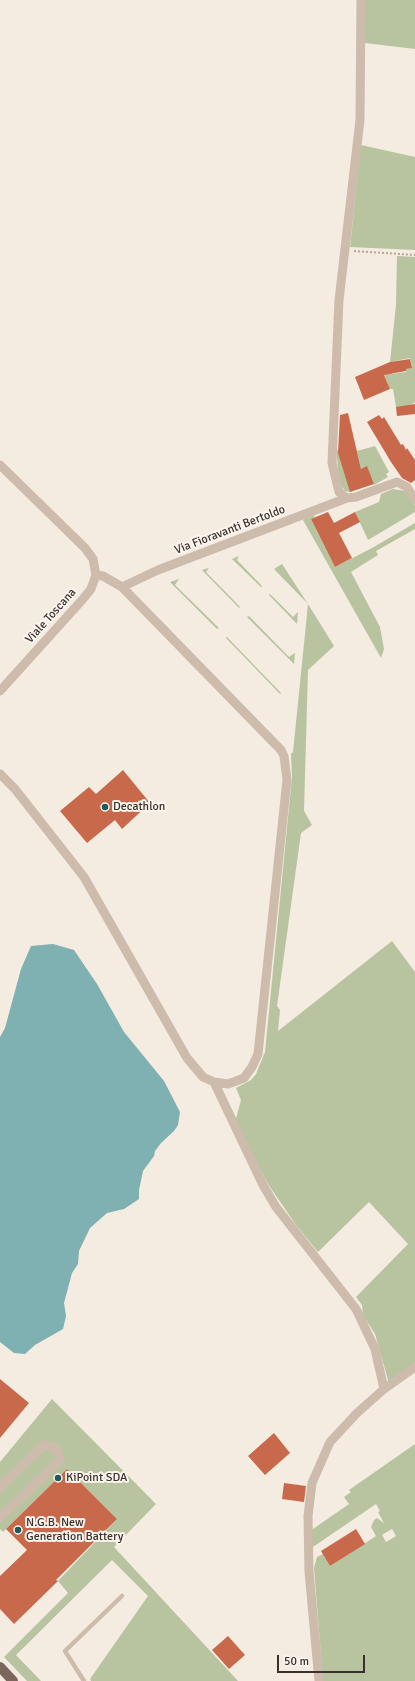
<!DOCTYPE html>
<style>
body{margin:0}
#map{position:relative;width:415px;height:1681px;overflow:hidden;background:#f4ebe1;font-family:Signika,sans-serif}
canvas{display:block}
.scale{position:absolute;left:277px;top:1655px;width:88px;height:18px;box-sizing:border-box;border:2px solid #3b302b;border-top:0;padding-left:5px;font-size:12px;line-height:14px;white-space:nowrap;color:#3b302b;-webkit-text-stroke:3px #fbf5ee;paint-order:stroke}
</style>
<div id="map">
<canvas width="415" height="1681"></canvas>
<div class="scale">50 m</div>
</div>
<script>
const c = document.querySelector('canvas').getContext('2d');
c.lineJoin = 'round';
function fillPath(path, color) { c.fillStyle = color; c.fill(path, 'evenodd'); }
const shape = rows => new Path2D(rows.map(r => 'M' + r).join(''));
function strokePath(path, color, width, dash) { c.strokeStyle = color; c.lineWidth = width; c.lineCap = dash ? 'butt' : 'round'; c.setLineDash(dash || []); c.stroke(path); }
function drawText(font, color, halo, rows, align = 'center') {
  c.font = font + ' Signika,sans-serif'; c.lineWidth = 4; c.setLineDash([]); c.textBaseline = 'middle'; c.strokeStyle = halo; c.fillStyle = color; for (const [text, x, y, turn = 0] of rows) {
    c.save(); c.translate(x, y); c.rotate((+turn || 0) * Math.PI / 180); c.textAlign = isNaN(turn) ? turn : align; if (halo) c.strokeText(text, 0, 0); c.fillText(text, 0, 0); c.restore();
  }
}
const green = shape([
 [364,0,415,0,415,49,365,43],
 [361,145,415,157,415,250,350,247],
 [397,256,415,257,415,402,408,407,396,407,393,389,390,389,381,367,390,362,396,305],
 [410,358,412,368,406,369,406,372,392,374,390,362],
 [336,446,339,453,351,492,345,491,339,482],
 [375,446,389,472,386,474,388,477,374,485,367,467,361,469,357,451],
 [393,489,406,491,415,506,415,512,368,540,355,512,379,502,381,494],
 [313,514,315,517,311,519,335,567,372,548,415,523,415,529,376,551,378,555,351,572,380,627,384,649,381,658,303,520],
 [239,556,237,560,262,586,261,587,232,559],
 [282,564,308,604,334,646,308,670,304,811,312,825,301,833,277,1006,280,1010,278,1031,392,941,415,972,415,1363,391,1380,388,1380,375,1334,363,1315,362,1305,356,1297,408,1244,369,1202,318,1252,296,1225,268,1184,237,1126,236,1119,241,1100,236,1088,251,1080,256,1074,265,1052,292,777,291,754,293,752,308,604,274,569],
 [209,568,206,572,240,607,239,608,202,570],
 [179,579,175,585,219,628,217,629,170,582],
 [270,594,293,617,298,612,297,624,269,595],
 [249,616,289,657,295,653,294,664,247,617],
 [227,637,281,693,280,694,226,638],
 [52,1399,156,1504,114,1547,238,1681,91,1681,90,1679,148,1596,112,1560,16,1655,41,1681,27,1681,4,1657,68,1593,58,1581,117,1519,67,1469,3,1532,0,1529,0,1462],
 [415,1444,415,1681,323,1681,314,1568,317,1557,323,1554,330,1566,376,1536,371,1527,374,1520,377,1518,384,1523,378,1512,380,1511,376,1504,310,1549,310,1531,349,1504,344,1497,351,1492,349,1490],
 [392,1529,396,1536,386,1542,382,1535]
]);
const water = shape([
 [53,944,74,950,97,984,124,1032,164,1081,180,1112,178,1125,174,1131,161,1143,155,1151,154,1156,143,1171,139,1190,139,1199,124,1209,107,1213,90,1228,79,1251,78,1264,72,1273,64,1303,66,1316,63,1329,35,1345,25,1354,14,1353,0,1342,0,1037,5,1028,21,969,31,946]
]);
const building = shape([
 [410,359,412,368,406,369,406,371,384,375,390,389,364,400,355,377,390,362],
 [415,404,415,414,397,416,396,407],
 [348,413,361,469,367,466,374,484,350,492,338,453,340,415],
 [379,415,382,419,384,417,401,445,403,444,406,450,407,448,415,460,415,480,411,483,402,478,391,462,367,422],
 [328,512,334,523,355,512,360,522,339,533,352,558,335,567,311,519],
 [123,770,150,803,122,829,115,820,87,843,60,811,89,787,96,794],
 [0,1379,29,1403,0,1438],
 [274,1433,290,1453,265,1475,248,1456],
 [67,1469,117,1519,56,1580,58,1581,14,1624,0,1609,0,1576,27,1550,6,1529],
 [284,1483,306,1486,304,1502,282,1499],
 [356,1529,365,1544,330,1566,321,1551],
 [228,1636,245,1655,229,1669,212,1650]
]);
const path = shape([
 [354,251,415,255]
]);
const service = shape([
 [84,1681,65,1651,122,1596]
]);
const minor = shape([
 [361,0,360,120,339,300,332,463,339,492,347,498,356,497,397,482,407,487,415,500],
 [0,465,85,548,93,559,96,575,91,589,83,599,0,691],
 [96,575,103,576,122,587,281,750,284,756,287,780,258,1054,252,1067,244,1078,228,1084,214,1082],
 [122,587,158,570,347,498],
 [0,774,15,789,84,877,187,1058,203,1077,214,1082,263,1185,276,1207,356,1309,375,1349,384,1389],
 [0,1487,44,1445,54,1447,58,1452,60,1460,0,1518],
 [319,1681,309,1571,308,1516,312,1483,330,1442,357,1413,384,1389,415,1367]
]);
const primary = shape([
 [0,1667,13,1681]
]);
const markers = [
 [105,807,4,"#1f5a5e"],
 [58,1478,4,"#1f5a5e"],
 [18,1530,4,"#1f5a5e"]
];
const streetNames = [
 ["Via Fioravanti Bertoldo",230,530,-21],
 ["Viale Toscana",51,616,-48]
];
const poiNames = [
 ["Decathlon",113,807],
 ["KiPoint SDA",66,1478],
 ["N.G.B. New",26,1523],
 ["Generation Battery",26,1537]
];
fillPath(green, '#b8c4a0');
fillPath(water, '#7fb0b2');
fillPath(building, '#c8694b');
strokePath(path, '#b9a596', 2, [2, 2]);
strokePath(service, '#cdbbac', 4.5);
strokePath(minor, '#cdbbac', 9);
strokePath(primary, '#7d675c', 10);
for (const [x, y, r, color] of markers) { const dot = new Path2D(); dot.arc(x, y, r, 0, 2 * Math.PI); c.fillStyle = color; c.fill(dot); strokePath(dot, '#fbf5ee', 1.5); }
drawText('12px', '#3b302b', '#fbf5ee', streetNames);
drawText('12px', '#3b302b', '#fbf5ee', poiNames, 'left');
</script>
